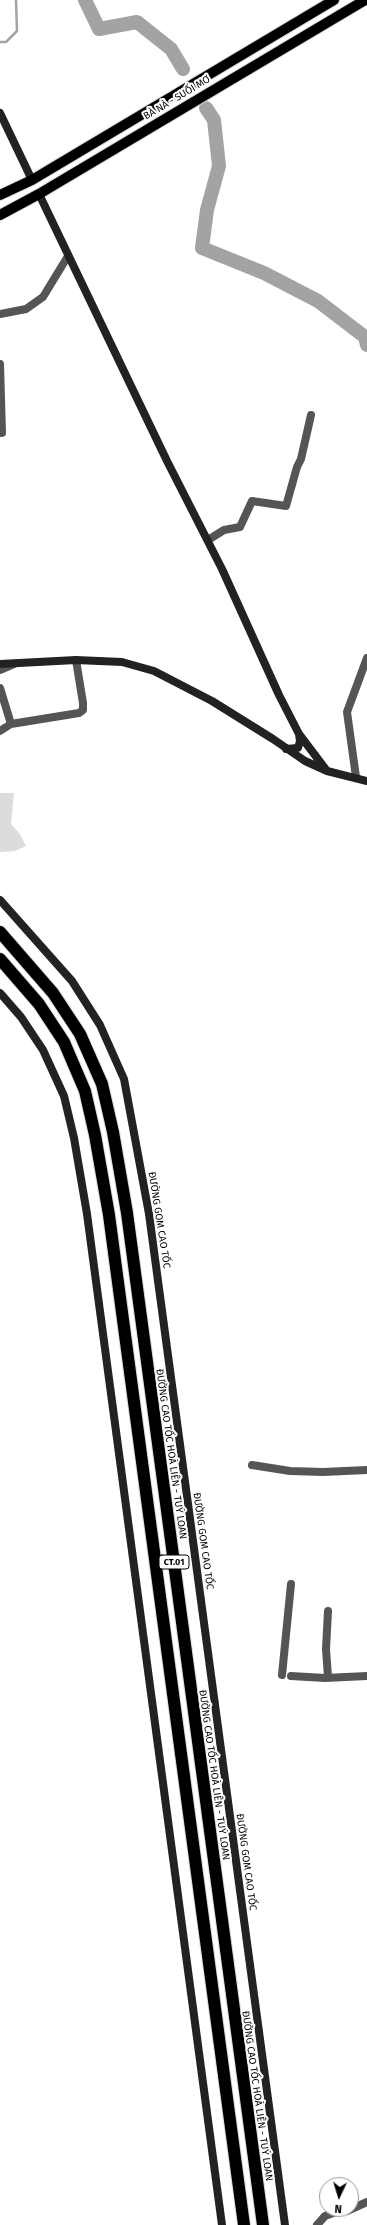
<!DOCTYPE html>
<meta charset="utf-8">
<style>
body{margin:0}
#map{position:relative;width:367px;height:2225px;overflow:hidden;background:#fff;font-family:"Fira Sans",sans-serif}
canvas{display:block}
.north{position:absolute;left:319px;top:2177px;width:40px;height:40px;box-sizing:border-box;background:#fff;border:1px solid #999;border-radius:50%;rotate:184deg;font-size:11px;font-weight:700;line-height:16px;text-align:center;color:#000}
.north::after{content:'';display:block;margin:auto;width:14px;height:18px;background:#000;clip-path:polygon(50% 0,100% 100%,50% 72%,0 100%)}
</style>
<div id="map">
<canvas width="367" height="2225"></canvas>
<div class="north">N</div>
</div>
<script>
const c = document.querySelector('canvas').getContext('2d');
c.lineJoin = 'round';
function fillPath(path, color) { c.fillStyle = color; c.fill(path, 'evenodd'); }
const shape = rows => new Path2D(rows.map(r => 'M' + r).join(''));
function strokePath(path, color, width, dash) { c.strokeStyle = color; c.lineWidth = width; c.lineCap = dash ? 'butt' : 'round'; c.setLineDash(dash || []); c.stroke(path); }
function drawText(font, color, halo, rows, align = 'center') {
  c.font = font + ' "Fira Sans",sans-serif'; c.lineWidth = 4; c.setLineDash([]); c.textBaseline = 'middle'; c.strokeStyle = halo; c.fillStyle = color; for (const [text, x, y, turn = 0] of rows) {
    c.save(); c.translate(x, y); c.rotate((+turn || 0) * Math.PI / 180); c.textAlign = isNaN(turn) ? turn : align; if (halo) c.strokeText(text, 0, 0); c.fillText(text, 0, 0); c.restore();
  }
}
const green = shape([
 [0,793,14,793,11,824,20,834,26,846,15,851,0,852]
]);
const stream = shape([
 [0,42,6,42,17,31,16,0]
]);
const river = shape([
 [85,0,99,29,137,22,171,49,183,69],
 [206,108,214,120,219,166,207,210,202,248,264,273,318,301,365,337,367,345]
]);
const street = shape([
 [0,314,26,309,43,297,68,256],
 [0,364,2,433],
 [208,540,224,530,240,527,252,501,286,506,297,467,301,459,311,415],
 [0,670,14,664],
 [0,688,11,724],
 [0,731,11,724,79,713,83,710,83,703,76,660],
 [356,777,347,712,367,658],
 [252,1465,290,1471,323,1472,367,1470],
 [282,1675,291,1584],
 [291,1676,325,1678,367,1676],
 [328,1677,326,1649,328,1611],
 [317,2225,325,2216,339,2211,347,2211,367,2202]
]);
const secondary = shape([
 [0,113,32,180],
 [39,194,167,461,222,569,279,695,299,734,327,771],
 [0,664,76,660,122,662,154,671,212,701,273,739,305,761,327,771,367,781],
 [286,749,298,748,300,741,299,734],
 [0,900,72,981,100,1025,124,1079,149,1214,285,2225],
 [0,993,21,1017,43,1050,64,1096,74,1138,87,1214,222,2225]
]);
const primary = shape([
 [0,195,32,180,334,0],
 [0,215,39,194,365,0]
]);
const highway = shape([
 [0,932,53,993,80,1034,102,1084,113,1132,127,1213,263,2225],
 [0,959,39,1004,64,1042,85,1091,95,1135,109,1215,244,2225]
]);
const shields = [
 [174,1562,30]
];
const shieldNames = [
 ["CT.01",174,1562]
];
const streetNames = [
 ["BÀ NÀ - SUỐI MƠ",177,98,-31],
 ["ĐƯỜNG GOM CAO TỐC",159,1220,81],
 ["ĐƯỜNG CAO TỐC HOÀ LIÊN - TUÝ LOAN",171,1454,82],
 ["ĐƯỜNG GOM CAO TỐC",203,1541,82],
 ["ĐƯỜNG CAO TỐC HOÀ LIÊN - TUÝ LOAN",214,1775,82],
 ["ĐƯỜNG GOM CAO TỐC",246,1862,82],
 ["ĐƯỜNG CAO TỐC HOÀ LIÊN - TUÝ LOAN",257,2096,82]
];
fillPath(green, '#dcdcdc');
strokePath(stream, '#a3a3a3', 2.5);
strokePath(river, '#a3a3a3', 14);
strokePath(primary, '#dbdbdb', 12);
strokePath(highway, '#dbdbdb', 14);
strokePath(street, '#555', 8);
strokePath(secondary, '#222', 8);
strokePath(primary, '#000', 10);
strokePath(highway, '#000', 12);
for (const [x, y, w] of shields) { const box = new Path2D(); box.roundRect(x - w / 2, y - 7, w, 14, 3); c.fillStyle = '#fff'; c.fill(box); strokePath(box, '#000', 1); }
drawText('bold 9px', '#000', null, shieldNames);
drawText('10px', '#000', '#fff', streetNames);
</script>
